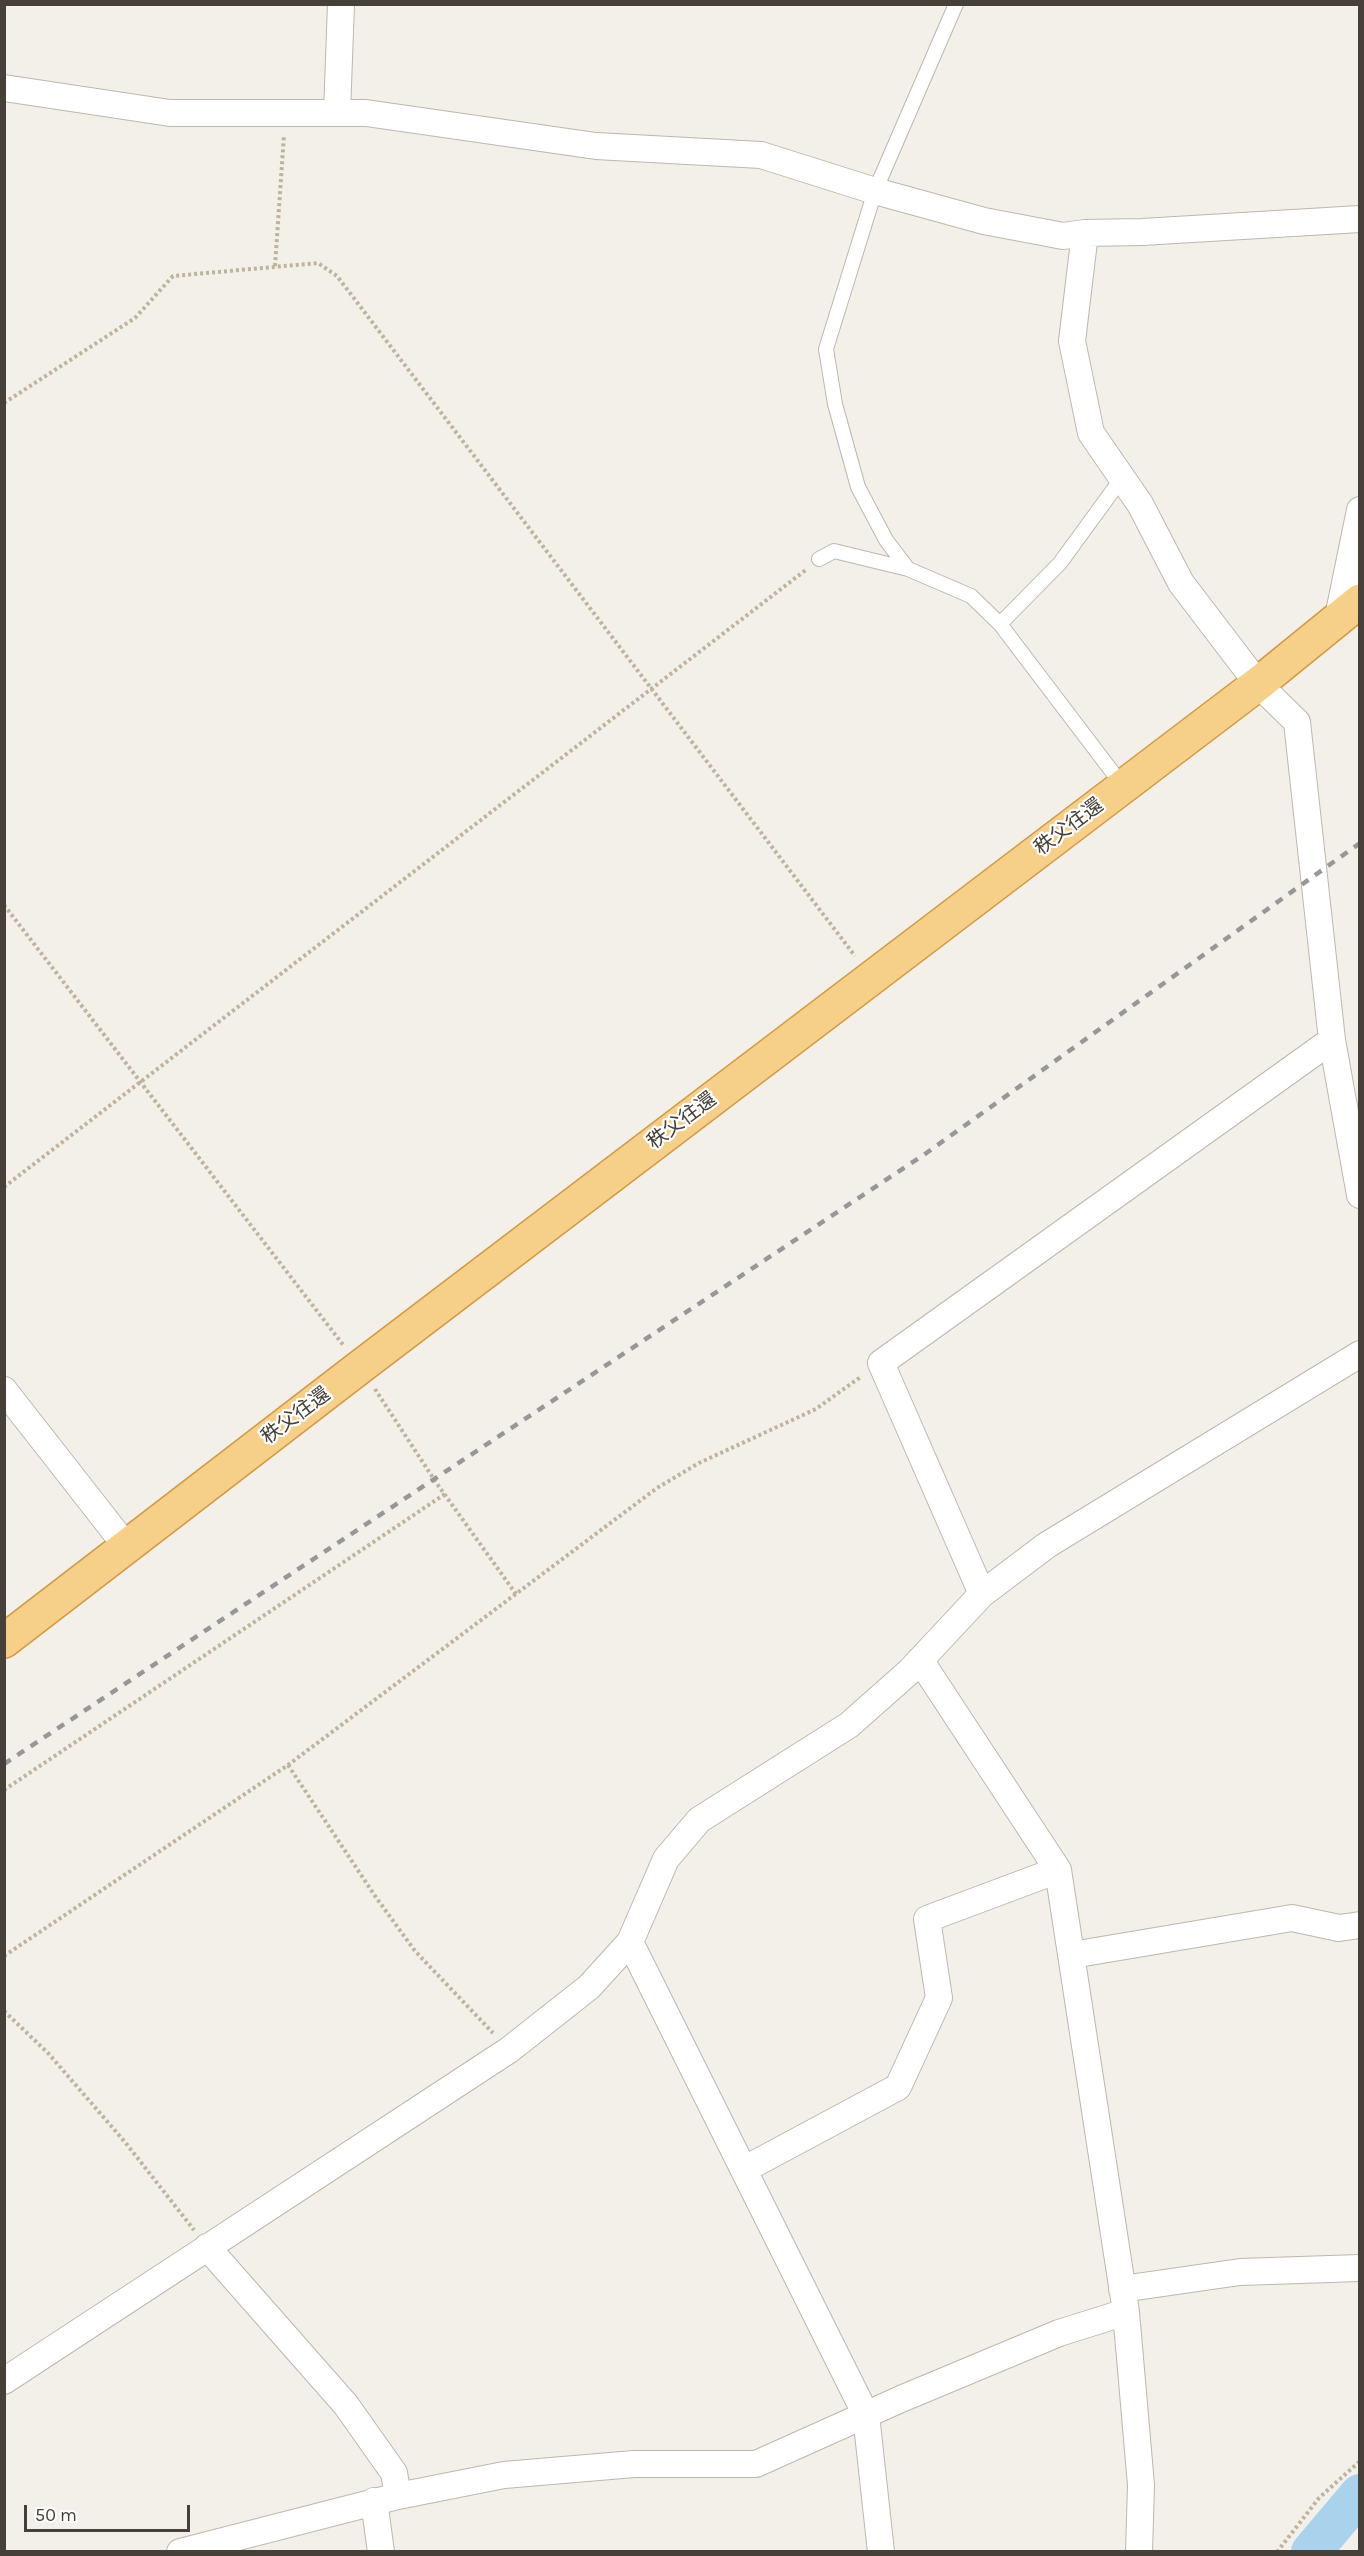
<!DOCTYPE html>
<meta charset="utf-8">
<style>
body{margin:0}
#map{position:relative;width:1364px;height:2556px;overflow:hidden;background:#f3f0e9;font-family:Karla,sans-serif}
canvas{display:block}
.frame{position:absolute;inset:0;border:6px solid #464038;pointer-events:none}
.scale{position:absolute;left:24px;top:2505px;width:166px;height:27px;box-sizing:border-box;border:3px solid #464038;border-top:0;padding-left:8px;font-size:18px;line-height:21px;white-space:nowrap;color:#464038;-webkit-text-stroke:4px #fff;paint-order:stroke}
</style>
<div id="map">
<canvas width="1364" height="2556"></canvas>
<div class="frame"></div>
<div class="scale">50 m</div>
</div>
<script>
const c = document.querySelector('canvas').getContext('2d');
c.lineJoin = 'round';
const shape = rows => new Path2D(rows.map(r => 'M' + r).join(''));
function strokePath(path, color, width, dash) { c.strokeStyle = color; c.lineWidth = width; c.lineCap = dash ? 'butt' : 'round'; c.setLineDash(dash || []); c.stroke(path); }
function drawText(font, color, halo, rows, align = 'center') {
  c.font = font + ' Karla,"Noto Sans JP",sans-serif'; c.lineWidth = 4.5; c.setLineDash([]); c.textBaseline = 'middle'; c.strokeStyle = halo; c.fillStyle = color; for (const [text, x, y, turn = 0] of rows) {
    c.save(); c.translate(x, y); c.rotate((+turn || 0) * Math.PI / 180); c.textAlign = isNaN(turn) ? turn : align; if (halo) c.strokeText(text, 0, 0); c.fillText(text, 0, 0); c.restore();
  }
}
const river = shape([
 [1311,2552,1360,2494]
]);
const path = shape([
 [275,266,284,135],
 [4,403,135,318,173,276,318,263,337,276,855,956],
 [4,905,344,1346],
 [4,1187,807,569],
 [375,1389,435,1481,516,1594],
 [288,1765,375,1896,415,1951,493,2033],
 [4,1790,445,1494],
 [4,1956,288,1765,657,1488,699,1463,816,1409,862,1376],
 [4,2011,48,2053,125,2142,194,2230],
 [1277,2552,1319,2498,1360,2461]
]);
const service = shape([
 [819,559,834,551,908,569,971,596,1000,624,1123,786],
 [908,569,886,540,858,487,835,404,826,349,875,191,956,4],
 [1000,624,1060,563,1122,478]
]);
const minor = shape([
 [4,88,170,113,366,113,596,146,761,155,875,191,984,221,1063,236,1085,233,1142,232,1360,219],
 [337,113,341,4],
 [1085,233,1072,341,1091,433,1140,504,1181,583,1258,684,1297,722,1332,1040,1360,1195],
 [1338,617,1360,510],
 [4,1390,126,1546],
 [982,1594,881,1363,1332,1040],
 [920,1660,1058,1870,1126,2312,1141,2485,1139,2552],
 [630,1942,866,2415,881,2552],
 [1072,1955,1292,1918,1339,1928,1360,1925],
 [745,2169,898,2087,939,1998,927,1919,1058,1870],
 [207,2247,346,2405,394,2473,398,2496],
 [1122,2289,1240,2272,1360,2268],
 [4,2381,509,2050,589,1987,630,1942,666,1859,699,1820,849,1725,910,1671,982,1594,1047,1545,1360,1354],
 [374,2501,381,2552],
 [180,2552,398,2496,504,2475,634,2464,756,2464,901,2399,1059,2333,1126,2312]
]);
const trunk = shape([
 [4,1641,360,1367,1258,684,1360,601]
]);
const rail = shape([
 [4,1764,925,1154,1360,843]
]);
const streetNames = [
 ["秩父往還",1069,827,-37],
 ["秩父往還",682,1121,-37],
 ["秩父往還",296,1416,-37]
];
strokePath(river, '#a9d3ec', 40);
strokePath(service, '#beb7ac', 16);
strokePath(minor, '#beb7ac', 28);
strokePath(trunk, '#d39842', 36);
strokePath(path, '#bfb29e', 4, [3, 3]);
strokePath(service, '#fff', 14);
strokePath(minor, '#fff', 26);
strokePath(trunk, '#f6cf88', 33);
strokePath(rail, '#979797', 4.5, [8, 8]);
drawText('20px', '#464038', '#fff', streetNames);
</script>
